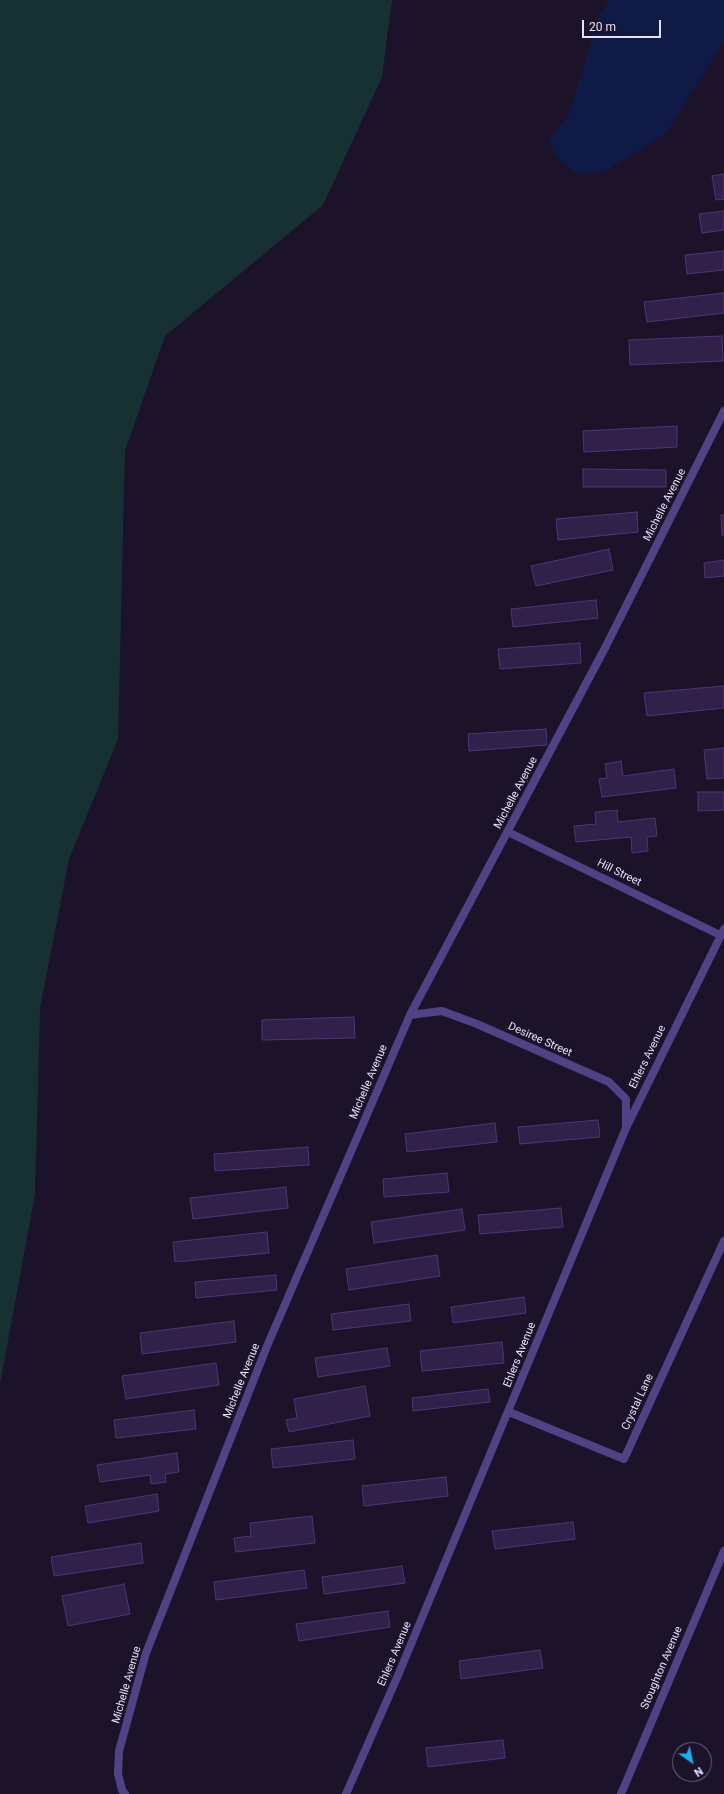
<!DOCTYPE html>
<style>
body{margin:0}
#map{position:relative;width:724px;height:1794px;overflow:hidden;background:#1c132a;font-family:Roboto,sans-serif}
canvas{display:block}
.north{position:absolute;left:672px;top:1742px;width:40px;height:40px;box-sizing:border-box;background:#1c132a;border:1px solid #6e657e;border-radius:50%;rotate:147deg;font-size:11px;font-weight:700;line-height:16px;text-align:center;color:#e8dffd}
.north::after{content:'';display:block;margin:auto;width:14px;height:18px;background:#1ab1ee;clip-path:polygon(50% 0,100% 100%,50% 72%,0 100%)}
.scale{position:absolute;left:582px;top:20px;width:79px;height:18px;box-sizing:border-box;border:2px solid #e8dffd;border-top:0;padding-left:5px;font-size:12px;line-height:14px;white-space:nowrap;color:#e8dffd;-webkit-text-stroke:3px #1c132a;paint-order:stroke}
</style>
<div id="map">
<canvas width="724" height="1794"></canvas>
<div class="north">N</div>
<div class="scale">20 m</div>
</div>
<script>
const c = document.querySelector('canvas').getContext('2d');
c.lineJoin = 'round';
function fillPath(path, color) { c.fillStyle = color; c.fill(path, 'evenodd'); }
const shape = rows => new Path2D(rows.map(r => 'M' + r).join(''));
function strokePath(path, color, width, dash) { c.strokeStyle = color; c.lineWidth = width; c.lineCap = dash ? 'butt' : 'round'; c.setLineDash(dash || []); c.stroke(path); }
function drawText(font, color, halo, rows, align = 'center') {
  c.font = font + ' Roboto,sans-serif'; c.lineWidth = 3; c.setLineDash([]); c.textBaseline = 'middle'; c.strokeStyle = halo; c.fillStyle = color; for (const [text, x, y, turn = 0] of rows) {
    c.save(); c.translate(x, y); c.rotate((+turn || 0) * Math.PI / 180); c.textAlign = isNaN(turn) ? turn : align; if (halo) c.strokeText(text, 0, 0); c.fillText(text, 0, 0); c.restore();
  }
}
const green = shape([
 [0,0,392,0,382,77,323,205,165,336,125,451,118,739,69,859,40,1008,35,1194,0,1384]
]);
const water = shape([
 [610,0,724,0,724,41,666,133,604,172,578,174,556,157,549,139,569,115,599,15]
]);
const building = shape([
 [724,174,724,199,716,200,712,176,724,174],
 [724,211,724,230,702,233,699,214,724,211],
 [724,251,724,270,687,274,685,255,724,251],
 [724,293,724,313,647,322,644,302,724,293],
 [722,336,723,361,630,365,629,340,722,336],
 [677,426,677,447,584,452,583,431,677,426],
 [583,469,666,470,666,487,583,487,583,469],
 [637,512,638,532,558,540,556,519,637,512],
 [721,515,724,515,724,535,722,536,721,515],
 [609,549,613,570,536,586,531,566,609,549],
 [724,560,724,576,705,578,704,563,724,560],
 [596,600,598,618,513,627,511,609,596,600],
 [580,643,581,663,500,669,498,649,580,643],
 [724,686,724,708,647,716,644,693,724,686],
 [546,729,547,745,469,751,468,734,546,729],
 [724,748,724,778,707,779,704,750,724,748],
 [621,761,623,776,674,769,676,788,602,797,599,779,607,778,605,764,621,761],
 [698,792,724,792,724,810,698,811,698,792],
 [617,810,618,822,655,818,657,836,647,837,648,851,632,853,631,837,576,842,574,826,596,824,595,812,617,810],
 [354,1017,355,1038,262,1040,262,1020,354,1017],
 [598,1120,600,1137,520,1144,518,1127,598,1120],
 [495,1123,497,1142,407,1152,405,1134,495,1123],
 [308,1147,309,1165,215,1171,214,1154,308,1147],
 [447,1173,449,1192,384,1197,383,1179,447,1173],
 [286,1187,288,1208,193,1219,190,1198,286,1187],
 [561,1208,563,1227,480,1234,478,1215,561,1208],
 [462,1209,465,1230,374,1243,371,1222,462,1209],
 [267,1232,269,1253,175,1262,173,1242,267,1232],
 [437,1255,440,1276,349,1290,346,1269,437,1255],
 [276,1275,277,1290,196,1298,195,1282,276,1275],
 [524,1297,526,1313,453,1323,451,1307,524,1297],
 [409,1304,411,1321,333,1330,331,1314,409,1304],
 [234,1321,236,1342,142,1354,140,1333,234,1321],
 [502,1342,504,1363,422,1371,420,1351,502,1342],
 [387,1348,390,1366,318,1377,315,1358,387,1348],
 [216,1363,219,1385,126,1399,122,1376,216,1363],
 [365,1386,370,1416,289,1432,286,1420,297,1418,294,1399,365,1386],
 [488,1389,490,1402,413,1411,412,1398,488,1389],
 [194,1410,196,1429,116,1438,114,1420,194,1410],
 [353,1440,355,1459,273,1468,271,1449,353,1440],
 [177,1453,179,1472,165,1474,166,1482,151,1484,150,1475,100,1482,97,1465,177,1453],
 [446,1477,448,1496,364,1506,362,1486,446,1477],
 [157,1494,159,1511,88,1523,85,1506,157,1494],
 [312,1516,315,1543,236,1552,234,1538,251,1536,250,1523,312,1516],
 [573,1522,575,1539,495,1549,492,1531,573,1522],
 [141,1543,143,1563,54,1576,51,1557,141,1543],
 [402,1566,405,1583,324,1594,322,1577,402,1566],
 [304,1570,307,1588,216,1600,214,1582,304,1570],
 [124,1584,130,1614,68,1626,62,1596,124,1584],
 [388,1611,390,1627,299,1641,296,1624,388,1611],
 [540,1650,543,1668,461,1679,459,1661,540,1650],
 [503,1740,505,1758,428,1767,426,1748,503,1740]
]);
const minor = shape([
 [508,832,720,935],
 [410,1015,442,1011,477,1024,609,1082,626,1099,626,1125],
 [509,1412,624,1459,724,1241],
 [125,1794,122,1790,118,1774,119,1751,146,1653,267,1346,410,1015,606,646,724,411],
 [346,1794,399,1673,626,1128,724,929]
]);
const tertiary = shape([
 [621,1794,724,1551]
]);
const streetNames = [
 ["Michelle Avenue",665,505,-63],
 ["Michelle Avenue",516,793,-62],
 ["Hill Street",619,873,26],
 ["Desiree Street",540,1040,24],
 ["Ehlers Avenue",648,1057,-64],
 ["Michelle Avenue",369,1082,-67],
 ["Ehlers Avenue",520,1355,-68],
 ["Michelle Avenue",242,1381,-68],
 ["Crystal Lane",638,1402,-65],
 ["Ehlers Avenue",395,1654,-67],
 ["Stoughton Avenue",662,1668,-67],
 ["Michelle Avenue",127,1685,-74]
];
fillPath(green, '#173034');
fillPath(water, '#101a47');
fillPath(building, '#31214a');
strokePath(building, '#4d3574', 1);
strokePath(minor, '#514286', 8);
strokePath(tertiary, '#514286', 8);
drawText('11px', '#e8dffd', '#1c132a', streetNames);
</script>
